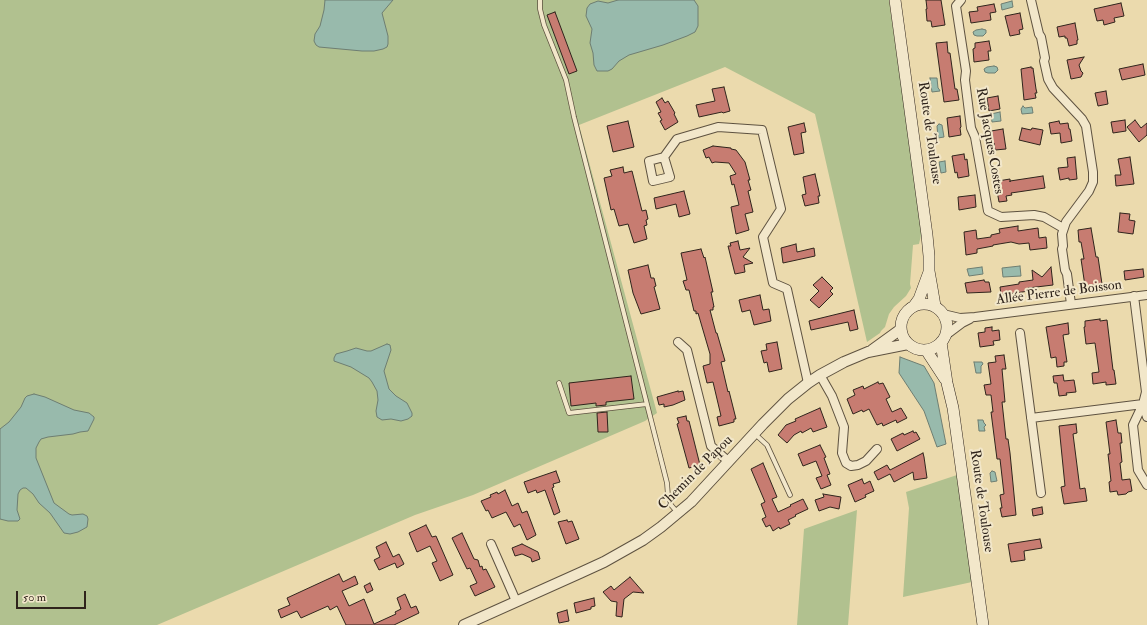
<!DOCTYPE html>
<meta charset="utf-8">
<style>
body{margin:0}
#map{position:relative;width:1147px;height:625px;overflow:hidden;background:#ebdaad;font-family:"IM FELL Double Pica",serif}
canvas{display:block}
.scale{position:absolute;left:16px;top:591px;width:70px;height:18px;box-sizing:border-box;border:2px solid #2f241c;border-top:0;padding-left:5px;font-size:12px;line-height:14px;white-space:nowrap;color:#2f241c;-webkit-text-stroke:3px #f2e7ca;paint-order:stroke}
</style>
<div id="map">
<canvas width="1147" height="625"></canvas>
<div class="scale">50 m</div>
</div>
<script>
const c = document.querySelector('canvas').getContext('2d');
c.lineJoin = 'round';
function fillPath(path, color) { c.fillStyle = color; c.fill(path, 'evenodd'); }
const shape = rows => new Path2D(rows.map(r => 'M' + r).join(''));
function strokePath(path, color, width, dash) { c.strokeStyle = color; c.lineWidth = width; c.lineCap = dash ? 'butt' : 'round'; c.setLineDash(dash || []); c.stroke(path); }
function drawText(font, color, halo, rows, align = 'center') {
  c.font = font + ' "IM FELL Double Pica",serif'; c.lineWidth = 4; c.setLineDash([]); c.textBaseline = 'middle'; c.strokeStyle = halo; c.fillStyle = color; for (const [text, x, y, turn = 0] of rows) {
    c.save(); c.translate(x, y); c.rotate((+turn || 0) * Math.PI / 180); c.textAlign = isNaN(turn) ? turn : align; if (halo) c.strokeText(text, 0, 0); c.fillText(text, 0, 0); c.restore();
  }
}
const green = shape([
 [0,0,889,0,922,231,919,244,913,245,910,284,911,288,906,296,894,307,889,314,885,327,881,331,880,333,867,342,815,114,725,67,579,125,657,413,645,421,473,495,415,515,157,625,0,625],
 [957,475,972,582,903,597,909,508,906,492],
 [857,510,848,625,797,625,804,529]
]);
const water = shape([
 [325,0,393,0,382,13,388,36,388,44,387,47,383,49,374,51,362,51,319,47,316,45,314,41,315,34,320,26,324,10,325,0],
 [618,0,694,0,698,6,698,26,695,32,687,36,663,45,629,55,619,61,612,69,608,71,597,71,594,65,593,53,590,43,592,29,586,16,587,8,590,4,598,1,608,3,618,0],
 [1012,1,1013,7,1002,10,1001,4,1012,1],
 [982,29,986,30,986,33,983,36,977,36,974,35,973,32,976,30,982,29],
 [994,66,997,67,998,70,995,73,988,73,985,72,984,69,987,67,994,66],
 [930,78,937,78,938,88,939,89,940,91,932,92,930,78],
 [1023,106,1025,108,1032,107,1033,113,1022,114,1021,109,1023,106],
 [1000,112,1001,121,992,122,991,114,1000,112],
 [939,124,942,125,944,137,938,138,937,126,939,124],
 [945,161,946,172,941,173,939,162,945,161],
 [1020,266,1021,276,1003,277,1002,268,1020,266],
 [982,267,983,274,969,276,967,269,982,267],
 [387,344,390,345,391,350,384,371,389,389,396,396,407,403,412,413,412,416,408,419,401,421,391,419,382,420,377,417,376,411,378,400,377,391,372,382,369,378,351,367,334,361,334,358,336,354,347,351,356,348,367,351,371,351,387,344],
 [900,357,924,366,934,383,946,444,937,447,924,411,899,373,900,357],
 [974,362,982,362,983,364,981,366,981,373,976,373,974,362],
 [34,394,45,397,74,410,89,413,94,417,94,419,88,431,80,432,73,434,48,437,41,439,39,442,36,448,36,458,54,503,69,514,72,515,83,514,87,516,88,519,87,527,78,532,70,534,64,533,50,513,39,503,33,494,26,488,23,488,20,490,18,494,17,510,20,519,18,521,8,521,0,519,0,429,9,422,21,407,25,398,27,396,34,394],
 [978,420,983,420,984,423,986,425,984,427,985,431,979,431,978,420],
 [992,471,995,472,997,481,991,482,990,473,992,471]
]);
const building = shape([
 [926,0,941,0,945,25,932,27,931,21,927,21,926,9,927,9,926,0],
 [1121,3,1124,16,1114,18,1115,22,1104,25,1103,20,1097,21,1094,9,1121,3],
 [994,4,996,12,990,13,991,20,971,23,969,12,978,11,977,7,994,4],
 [555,12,577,71,569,74,547,15,555,12],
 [1020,13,1023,29,1019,30,1020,34,1010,36,1005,16,1020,13],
 [1075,23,1078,40,1077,40,1077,44,1069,46,1067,38,1065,38,1065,36,1059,37,1057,27,1075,23],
 [989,41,991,51,988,51,989,60,974,62,973,49,975,48,975,43,989,41],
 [947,42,948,53,950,53,955,89,957,89,959,100,944,102,936,43,947,42],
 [1084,57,1079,65,1081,71,1083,73,1081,77,1071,79,1067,60,1084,57],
 [1143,64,1145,75,1122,80,1119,69,1143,64],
 [1031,67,1031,68,1033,68,1036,89,1037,93,1035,93,1036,98,1024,100,1021,69,1031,67],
 [724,87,730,111,723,113,722,112,699,117,696,105,715,101,712,89,724,87],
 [1106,91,1108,104,1098,106,1095,93,1106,91],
 [998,96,1000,109,989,111,987,98,998,96],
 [662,98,665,103,668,101,675,113,674,114,678,122,665,130,660,121,662,120,658,113,661,112,656,102,662,98],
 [960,116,961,127,960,128,961,135,949,137,947,118,960,116],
 [1125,120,1126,131,1113,133,1111,122,1125,120],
 [1135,120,1141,128,1147,123,1147,135,1139,142,1127,127,1135,120],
 [628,121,634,147,613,152,607,126,628,121],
 [1059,121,1060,124,1068,123,1069,129,1070,129,1072,141,1061,143,1060,133,1051,134,1049,123,1059,121],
 [804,123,806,132,801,133,804,153,794,155,788,127,804,123],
 [1022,128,1031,130,1032,128,1043,130,1040,145,1019,140,1022,128],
 [1003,129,1006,149,995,150,994,143,992,143,991,131,1003,129],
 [713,146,731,148,731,149,736,150,745,162,750,180,748,180,751,190,748,191,753,212,745,214,749,230,736,234,731,207,739,205,734,184,732,185,730,176,736,174,729,163,715,162,712,163,709,157,706,158,703,150,713,146],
 [964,154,965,160,967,159,969,176,958,178,957,172,955,173,952,156,964,154],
 [1075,157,1077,179,1069,180,1069,178,1060,180,1058,168,1068,167,1067,158,1075,157],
 [1130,157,1134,184,1116,186,1115,175,1121,175,1118,159,1130,157],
 [623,167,624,173,632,171,642,211,646,210,648,219,646,220,647,225,644,226,647,239,634,243,628,224,619,226,614,209,611,210,604,178,612,176,610,170,623,167],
 [815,174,820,196,818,196,819,203,805,206,802,195,806,194,803,177,815,174],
 [1043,176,1045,188,1011,193,1012,195,1006,196,1007,201,999,202,996,185,998,185,998,181,1010,179,1010,182,1010,181,1043,176],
 [684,191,690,214,679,217,676,204,656,209,654,198,684,191],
 [975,195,976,207,959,210,958,197,975,195],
 [1120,213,1130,214,1129,220,1135,221,1133,234,1118,232,1120,213],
 [1018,226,1018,231,1038,228,1039,238,1046,237,1047,248,1030,250,1029,243,1019,244,1011,242,993,245,993,246,977,249,977,253,966,255,964,232,976,230,977,239,991,237,991,235,1000,233,999,229,1018,226],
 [1091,228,1096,257,1098,257,1102,284,1085,286,1081,259,1084,259,1081,242,1079,242,1078,230,1091,228],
 [738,241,740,250,750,248,743,257,753,263,744,265,745,272,735,274,728,246,731,246,730,243,738,241],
 [796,244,797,252,814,248,815,256,783,263,781,248,796,244],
 [701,249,704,258,705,257,713,292,711,292,714,307,713,307,713,310,710,310,716,333,717,333,725,361,721,362,728,392,729,391,736,419,734,419,734,422,719,426,717,417,721,416,713,382,707,383,703,366,710,364,710,354,698,313,696,314,696,311,694,311,689,290,686,290,683,281,687,280,681,253,701,249],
 [648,265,651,278,654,278,656,286,654,287,660,309,641,314,633,293,628,270,648,265],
 [1051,267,1053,285,1028,288,1029,291,1001,295,1000,287,1019,284,1019,282,1033,280,1032,270,1042,277,1051,267],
 [1143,269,1144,277,1125,280,1124,271,1143,269],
 [822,277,833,288,830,291,833,294,819,308,810,300,819,291,813,285,822,277],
 [984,280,985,282,989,282,991,292,967,293,965,283,984,280],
 [760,295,763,310,769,309,771,321,754,325,750,310,742,312,739,300,760,295],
 [854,310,858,329,850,331,848,322,811,330,809,321,854,310],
 [1100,319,1100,321,1107,320,1113,370,1114,370,1116,384,1106,385,1106,382,1093,384,1092,373,1099,372,1095,343,1086,344,1084,327,1085,327,1085,321,1100,319],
 [1068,323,1069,334,1063,335,1067,362,1064,362,1064,366,1057,367,1056,357,1051,358,1046,327,1068,323],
 [992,327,992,331,999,330,1000,340,993,341,994,345,980,347,978,333,985,332,985,328,992,327],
 [777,342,782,369,769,372,767,362,764,363,761,351,767,350,766,344,777,342],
 [1004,355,1006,369,1002,369,1005,402,1002,402,1006,439,1008,439,1010,453,1016,515,1002,517,1000,508,1002,508,1000,495,1004,494,1000,459,997,459,991,412,993,412,991,395,986,395,984,385,991,384,988,363,996,362,995,356,1004,355],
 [1063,375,1064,381,1074,380,1076,392,1066,393,1067,395,1059,396,1057,383,1054,383,1053,376,1063,375],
 [631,376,634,399,606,402,606,405,596,406,596,403,571,406,569,383,631,376],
 [878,382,879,384,883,383,890,397,886,399,892,412,901,408,907,418,897,423,896,420,883,426,882,423,877,425,869,409,863,412,862,410,853,414,847,399,855,395,853,390,863,386,864,389,878,382],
 [678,391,678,392,683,391,685,400,673,405,664,407,664,404,659,405,657,397,678,391],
 [820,408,827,427,813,432,811,428,802,433,801,431,794,435,787,443,778,435,786,425,796,421,795,419,820,408],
 [607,412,608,432,598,432,597,413,607,412],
 [686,416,687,421,689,421,700,465,689,468,677,424,679,423,677,418,686,416],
 [1116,420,1118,433,1121,433,1122,443,1120,443,1122,462,1120,463,1122,480,1130,479,1132,491,1128,492,1126,494,1118,495,1117,491,1110,492,1109,482,1111,481,1108,454,1110,454,1106,422,1116,420],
 [1076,424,1077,433,1073,434,1080,489,1085,488,1087,501,1064,504,1061,487,1065,486,1059,426,1076,424],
 [913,431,914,433,916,432,920,439,897,451,891,439,903,433,904,435,913,431],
 [820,445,826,457,824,458,830,474,827,475,831,485,821,489,816,478,822,476,816,461,803,466,798,454,820,445],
 [923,453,924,457,927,478,914,480,913,472,894,482,890,474,878,480,874,472,887,465,890,470,923,453],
 [763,463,777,497,772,499,778,512,791,506,790,505,803,499,808,509,795,515,796,516,788,520,790,524,780,529,779,527,773,531,770,525,766,527,762,519,766,517,761,504,765,502,751,469,763,463],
 [556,471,560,482,553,484,554,487,552,488,560,512,554,515,545,490,537,493,536,490,528,493,524,482,556,471],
 [862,479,864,484,870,481,874,491,865,495,866,497,855,502,848,485,862,479],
 [505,490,512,506,518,503,522,513,527,511,536,535,527,540,520,524,514,527,506,512,492,518,488,510,486,511,481,501,491,497,490,495,497,492,498,494,505,490],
 [823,494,841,497,839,509,830,507,819,511,815,500,824,497,823,494],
 [1042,507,1043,514,1033,516,1032,509,1042,507],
 [567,520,568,522,572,521,579,539,566,544,558,522,567,520],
 [426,525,432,537,436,536,453,575,440,581,432,563,437,561,430,546,417,552,409,533,426,525],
 [462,533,474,559,478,560,480,567,482,566,483,570,486,569,495,587,475,596,470,586,477,583,470,568,467,569,452,538,462,533],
 [1040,539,1042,548,1024,551,1025,560,1011,562,1008,544,1040,539],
 [386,542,393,557,399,554,404,564,397,568,395,563,379,570,374,560,380,557,376,547,386,542],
 [522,544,538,552,540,559,532,562,531,558,522,554,515,556,512,548,522,544],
 [339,574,343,582,355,576,358,584,342,591,349,606,364,599,374,624,396,614,395,612,401,609,397,598,405,594,411,608,416,606,419,613,394,625,346,625,337,606,330,610,328,606,301,618,297,611,281,618,278,610,290,605,287,598,339,574],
 [630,577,644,593,633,592,624,599,622,617,616,616,617,602,611,601,603,592,611,586,614,590,630,577],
 [370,583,373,590,367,593,364,586,370,583],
 [594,598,595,606,591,607,591,609,576,613,574,603,594,598],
 [567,610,569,621,559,623,557,613,567,610]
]);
const service = shape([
 [540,0,540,9,544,25,566,80,574,117,667,483,668,496,671,505,678,513],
 [559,383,569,413,647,404],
 [755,434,767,445,790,495]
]);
const minor = shape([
 [961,0,956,6,966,71,965,80,971,128,975,137,988,211,1001,217,1034,215,1044,217,1063,228],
 [1031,0,1039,34,1041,37,1045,58,1044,61,1048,79,1053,88,1082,119,1086,126,1093,172,1093,182,1089,191,1066,222,1062,234,1063,246,1062,249,1065,270,1067,274,1071,304],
 [664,157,670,177,653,181,649,161,664,157,677,139,718,127,762,130,781,209,763,237,773,283,787,289,808,383],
 [1134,296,1146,392,1143,404,1147,417],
 [943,314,960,318,975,317,1147,295],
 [1020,333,1041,493],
 [946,335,962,323,970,319],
 [678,342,687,350,711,446,728,461],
 [820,375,832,396,844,427,842,453,846,463,851,466,858,465,866,461,877,449],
 [1143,404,1133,425,1138,470,1147,485],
 [1031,418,1143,404],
 [491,544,516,601]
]);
const tertiary = shape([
 [872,350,901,329],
 [464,625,580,573,604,562,643,540,661,527,691,502,763,424,788,399,808,383,820,375,844,362,868,352,908,344]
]);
const secondary = shape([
 [895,0,927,235,929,256,929,271,932,288,935,306],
 '901 327a23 23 0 1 1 46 0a23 23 0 1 1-46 0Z',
 [914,306,919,299,929,272],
 [941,342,947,383,953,408,983,625],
 [926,350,945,379]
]);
const streetNames = [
 ["Route de Toulouse",929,133,82],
 ["Rue Jacques Costes",989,141,80],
 ["Allée Pierre de Boisson",1059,293,-7],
 ["Chemin de Papou",696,473,-45],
 ["Route de Toulouse",981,501,82]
];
fillPath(green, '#b1c18f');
fillPath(water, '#98baac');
strokePath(water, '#6e7e72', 1);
fillPath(building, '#c77c71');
strokePath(building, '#2f241c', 1);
strokePath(service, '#5e5240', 5.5);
strokePath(minor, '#5e5240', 10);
strokePath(tertiary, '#5e5240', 12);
strokePath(secondary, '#2f241c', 12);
strokePath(service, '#f2e7ca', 4);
strokePath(minor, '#f2e7ca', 8);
strokePath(tertiary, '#f2e7ca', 10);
strokePath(secondary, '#f2e7ca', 11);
drawText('14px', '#2f241c', '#f2e7ca', streetNames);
</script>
